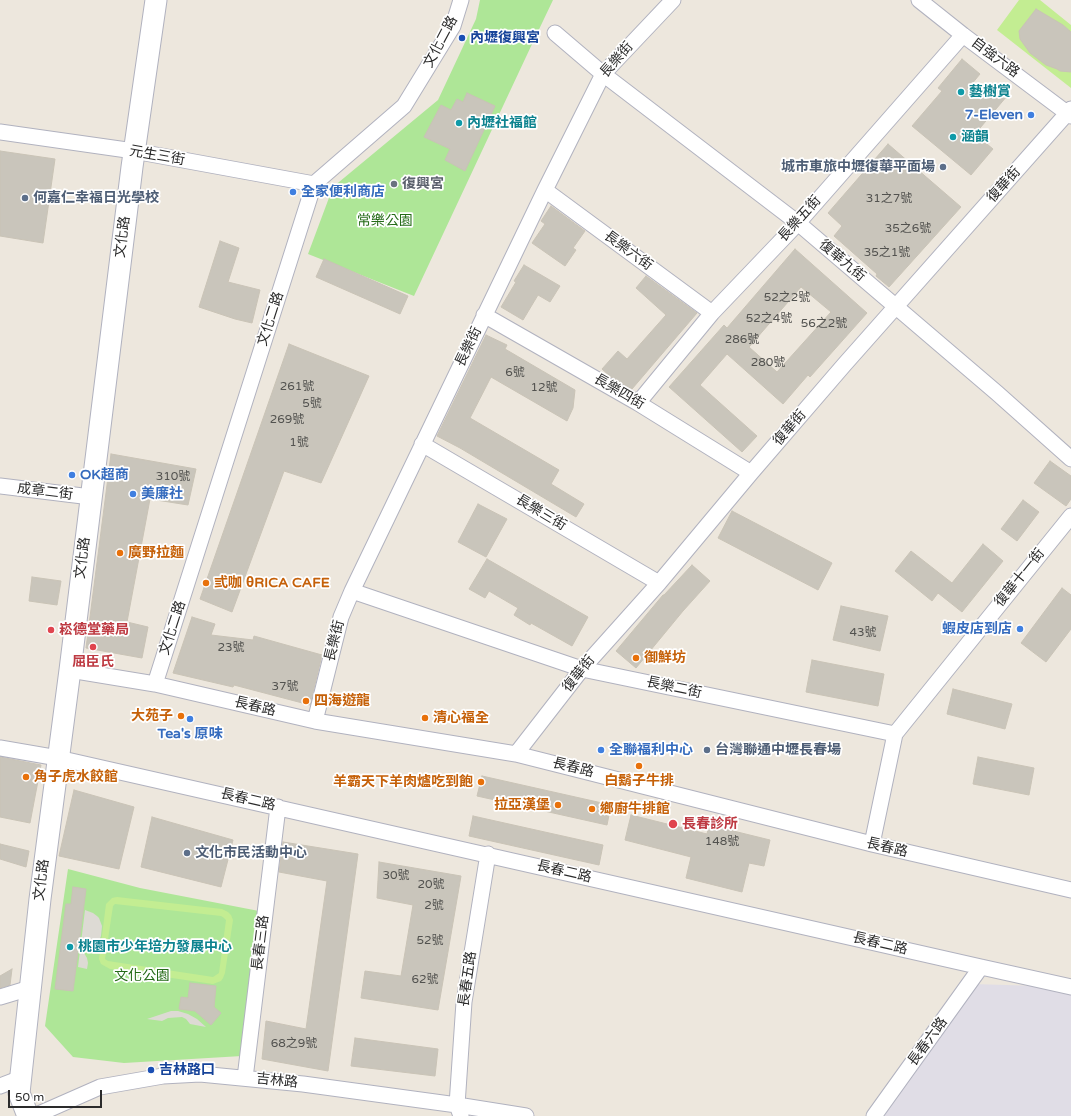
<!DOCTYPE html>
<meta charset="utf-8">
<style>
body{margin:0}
#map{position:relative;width:1071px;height:1116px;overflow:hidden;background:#ede7dd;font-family:"Varela Round",sans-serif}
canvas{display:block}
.scale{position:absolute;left:8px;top:1090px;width:94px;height:18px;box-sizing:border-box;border:2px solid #2b2b2b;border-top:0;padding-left:5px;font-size:12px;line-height:14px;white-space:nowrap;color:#2b2b2b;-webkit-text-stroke:3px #fff;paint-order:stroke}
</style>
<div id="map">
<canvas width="1071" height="1116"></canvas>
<div class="scale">50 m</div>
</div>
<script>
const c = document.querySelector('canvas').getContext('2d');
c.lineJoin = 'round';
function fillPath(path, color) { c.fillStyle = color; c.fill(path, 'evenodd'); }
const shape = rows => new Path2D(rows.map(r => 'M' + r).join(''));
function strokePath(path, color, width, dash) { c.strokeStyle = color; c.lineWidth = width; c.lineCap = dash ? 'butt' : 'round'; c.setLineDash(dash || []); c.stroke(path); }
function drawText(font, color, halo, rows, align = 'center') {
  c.font = font + ' "Varela Round","Noto Sans TC",sans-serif'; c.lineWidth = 3.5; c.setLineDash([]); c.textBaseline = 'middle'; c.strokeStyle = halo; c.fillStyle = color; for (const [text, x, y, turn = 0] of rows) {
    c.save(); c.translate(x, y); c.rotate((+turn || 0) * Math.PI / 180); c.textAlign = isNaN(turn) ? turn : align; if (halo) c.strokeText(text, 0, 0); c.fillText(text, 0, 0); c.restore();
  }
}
const industrial = shape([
 [973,984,1071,987,1071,1116,876,1116]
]);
const green = shape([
 [480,0,553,0,533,42,414,296,308,254,333,187,438,100,476,19],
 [68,869,140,888,259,911,242,1056,124,1063,73,1057,45,1026]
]);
const pitch = shape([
 [1019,0,1040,0,1071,25,1071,88,997,30],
 [117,897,222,909,228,912,231,915,233,920,225,973,223,978,221,981,213,984,110,969,101,964,99,959,106,904,112,898],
 [115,904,221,916,224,918,226,920,219,973,213,977,108,961,105,959,113,906]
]);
const plaza = shape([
 [85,910,93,913,97,916,99,918,102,926,101,936,98,943,93,947,84,949,84,953,87,958,88,963,87,969,78,967],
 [171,1011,178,1011,188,1014,197,1019,206,1027,190,1024,186,1019,182,1017,168,1018,162,1021,147,1019]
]);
const building = shape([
 [1036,9,1063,25,1071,32,1071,72,1060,71,1057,69,1046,65,1030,53,1020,39,1019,31,1036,9],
 [962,59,980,74,971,85,988,99,997,88,1007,96,975,134,993,149,971,175,912,126,942,91,938,88,962,59],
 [467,93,495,106,465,171,445,160,450,149,424,137,441,105,451,110,457,99,463,102,467,93],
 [888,144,961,207,889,287,876,276,877,274,834,236,842,226,828,213,888,144],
 [0,151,55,159,43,243,0,236,0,151],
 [551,206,585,231,573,248,576,250,565,266,532,243,545,224,541,221,551,206],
 [220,241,239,248,228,282,260,290,252,323,235,319,199,307,220,241],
 [795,249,867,313,810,377,808,375,783,404,727,354,700,385,757,436,742,452,669,387,724,325,727,328,795,249],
 [801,287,831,312,777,372,749,347,801,287],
 [324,259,408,296,400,314,316,277,324,259],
 [524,265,560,286,550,302,538,295,523,320,501,307,516,282,514,281,524,265],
 [646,276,697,313,632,389,612,378,602,369,618,351,627,359,666,315,636,288,646,276],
 [486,335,507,345,505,349,575,390,573,408,567,421,491,377,470,418,559,470,551,484,584,504,576,517,460,448,437,436,486,335],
 [289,344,369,376,321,483,284,471,232,612,200,599,289,344],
 [111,454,196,469,188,505,150,499,127,622,148,627,142,658,86,648,111,454],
 [1050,461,1071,476,1071,499,1066,506,1034,483,1050,461],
 [1023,500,1039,512,1017,541,1001,529,1023,500],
 [478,504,507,519,486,557,458,542,478,504],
 [732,511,832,563,818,590,718,538,732,511],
 [983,544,1003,561,962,612,938,593,932,601,895,571,911,551,952,583,983,544],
 [487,559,588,617,572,646,531,623,530,625,514,615,518,608,489,591,485,598,469,589,487,559],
 [692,565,710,581,683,611,636,668,616,651,663,595,664,595,692,565],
 [32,577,61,581,57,605,29,601,32,577],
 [1062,588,1071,595,1071,629,1046,662,1021,643,1062,588],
 [841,606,888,616,880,651,833,640,841,606],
 [192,617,215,624,211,635,253,640,254,636,322,655,310,705,234,685,233,687,173,673,192,617],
 [812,660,884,674,878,706,806,692,812,660],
 [953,689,1012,704,1005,729,947,714,953,689],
 [0,757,41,765,30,823,0,817,0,757],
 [978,757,1034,768,1029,795,973,784,978,757],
 [482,776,611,805,607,825,477,796,482,776],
 [74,790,134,807,119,869,59,856,74,790],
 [631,815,707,834,709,825,770,840,764,866,749,863,742,892,686,878,691,857,625,840,631,815],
 [473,816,603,845,599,865,469,836,473,816],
 [152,817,233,840,221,887,141,867,152,817],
 [283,842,358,854,328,1071,262,1059,266,1021,306,1029,327,881,279,872,283,842],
 [0,844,29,851,26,867,0,859,0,844],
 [379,862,461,876,438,1010,361,998,365,971,401,976,413,905,377,898,379,862],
 [73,887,86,889,73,991,55,989,66,904,71,904,73,887],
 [12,969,10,985,0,988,0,976,12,969],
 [190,983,216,986,214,1007,221,1013,211,1025,195,1011,179,1009,181,997,188,998,190,983],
 [355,1038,438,1049,435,1076,351,1066,355,1038]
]);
const street = shape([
 [919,0,963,35,1071,116],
 [555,33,603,74,798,223,997,393,1071,459],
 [0,132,134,151,314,184],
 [545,190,712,313],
 [484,315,638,403,751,473],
 [638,403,712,313,798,223,963,35],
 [422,444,659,583],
 [0,486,91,497],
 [352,591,582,669,895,734,872,844],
 [70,670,155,684,315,721,516,754,872,844,1071,890],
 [155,684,314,184,404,106,453,26,461,0],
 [315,721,341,617,352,591,545,190,603,74,673,0],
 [895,734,1071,516],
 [0,748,58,758,981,967,1071,987],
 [516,754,582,669,659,583,751,473,844,365,1071,109],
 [0,997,30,988],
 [245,1078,278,807],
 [0,1086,21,1078],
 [34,1116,100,1087,163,1076,200,1074,303,1084,457,1105,526,1116],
 [461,1116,457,1105,464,1002,488,854],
 [874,1116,981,967]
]);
const secondary = shape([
 [28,1116,19,1093,40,899,70,670,132,167,156,0]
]);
const markers = [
 [462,38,4,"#1a4fb4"],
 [961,92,4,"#0f9aa8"],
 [1031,115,4,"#3f7fe0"],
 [459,123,4,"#0f9aa8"],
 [953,137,4,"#0f9aa8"],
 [943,167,4,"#5c6f8a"],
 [394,184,4,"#6b7280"],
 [293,192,4,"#3f7fe0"],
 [25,198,4,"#5c6f8a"],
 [72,475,4,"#3f7fe0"],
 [133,494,4,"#3f7fe0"],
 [120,553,4,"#e8710a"],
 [206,583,4,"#e8710a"],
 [1020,629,4,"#3f7fe0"],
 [51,630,4,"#e0444e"],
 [93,647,4,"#e0444e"],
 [636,658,4,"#e8710a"],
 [306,701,4,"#e8710a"],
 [181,716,4,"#e8710a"],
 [425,718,4,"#e8710a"],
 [190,719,4,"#3f7fe0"],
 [601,750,4,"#3f7fe0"],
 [707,750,4,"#5c6f8a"],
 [639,766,4,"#e8710a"],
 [26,777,4,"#e8710a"],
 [481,782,4,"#e8710a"],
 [558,805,4,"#e8710a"],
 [592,809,4,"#e8710a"],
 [673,824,5,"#e0444e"],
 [187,853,4,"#5c6f8a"],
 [70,947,4,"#0f9aa8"],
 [151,1070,4,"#1a4fb4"]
];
const numberNames = [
 ["31之7號",889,199],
 ["35之6號",908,229],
 ["35之1號",887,253],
 ["52之2號",787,298],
 ["52之4號",769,319],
 ["56之2號",824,324],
 ["286號",742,340],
 ["280號",768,363],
 ["6號",515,373],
 ["261號",297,387],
 ["12號",544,388],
 ["5號",312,404],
 ["269號",287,420],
 ["1號",299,443],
 ["310號",173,477],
 ["43號",863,633],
 ["23號",231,648],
 ["37號",285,687],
 ["148號",722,842],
 ["30號",396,876],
 ["20號",431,885],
 ["2號",434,906],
 ["52號",430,941],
 ["62號",425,980],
 ["68之9號",294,1044]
];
const transitNames = [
 ["內壢復興宮",470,38],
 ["吉林路口",159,1070]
];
const streetNames = [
 ["文化二路",441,42,-62],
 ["自強六路",995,58,37],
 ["長樂街",617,60,-49],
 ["元生三街",157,156,10],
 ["復華街",1004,185,-48],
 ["長樂五街",800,219,-48],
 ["文化路",123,237,-83],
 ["長樂六街",628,251,36],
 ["復華九街",842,261,40],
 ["文化二路",271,319,-72],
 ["長樂街",469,347,-64],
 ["長樂四街",619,392,30],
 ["復華街",790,428,-49],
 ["成章二街",45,492,7],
 ["長樂三街",541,513,31],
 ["文化路",83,558,-83],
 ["復華十一街",1020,578,-51],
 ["文化二路",173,628,-72],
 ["長樂街",335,641,-76],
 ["復華街",579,674,-51],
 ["長樂二街",674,688,12],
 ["長春路",255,707,13],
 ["長春路",573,768,14],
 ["長春二路",248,800,13],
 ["長春路",887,848,13],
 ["長春二路",564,872,13],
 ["文化路",42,880,-83],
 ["長春三路",261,943,-83],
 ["長春二路",880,944,13],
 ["長春五路",468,979,-82],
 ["長春六路",928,1042,-54],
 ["吉林路",277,1081,6]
];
const cultureNames = [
 ["藝樹賞",969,92],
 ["內壢社福館",467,123],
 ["涵韻",961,137],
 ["桃園市少年培力發展中心",78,947]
];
const shopNames = [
 ["7-Eleven",1023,115,"right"],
 ["全家便利商店",301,192],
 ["OK超商",80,475],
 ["美廉社",141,494],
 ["蝦皮店到店",1012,629,"right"],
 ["Tea's 原味",190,734,"center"],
 ["全聯福利中心",609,750]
];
const serviceNames = [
 ["城市車旅中壢復華平面場",935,167,"right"],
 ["何嘉仁幸福日光學校",33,198],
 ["台灣聯通中壢長春場",715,750],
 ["文化市民活動中心",195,853]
];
const worshipNames = [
 ["復興宮",402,184]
];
const parkNames = [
 ["常樂公園",385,221],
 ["文化公園",142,976]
];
const foodNames = [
 ["廣野拉麵",128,553],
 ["弎咖 θRICA CAFE",214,583],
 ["御鮮坊",644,658],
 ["四海遊龍",314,701],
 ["大苑子",173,716,"right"],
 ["清心福全",433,718],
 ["角子虎水餃館",34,777],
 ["白鬍子牛排",639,781,"center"],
 ["羊霸天下羊肉爐吃到飽",473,782,"right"],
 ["拉亞漢堡",550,805,"right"],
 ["鄉廚牛排館",600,809]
];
const healthNames = [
 ["崧德堂藥局",59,630],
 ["屈臣氏",93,662,"center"],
 ["長春診所",682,824]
];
fillPath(industrial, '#e0dde6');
fillPath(green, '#aee697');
fillPath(pitch, '#c3ed92');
fillPath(plaza, '#dddad4');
fillPath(building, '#c9c5bb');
strokePath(building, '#c9c3b6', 1);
strokePath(street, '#b1b2bf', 17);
strokePath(secondary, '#b1b2bf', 23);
strokePath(street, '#fff', 15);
strokePath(secondary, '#fff', 21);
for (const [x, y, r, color] of markers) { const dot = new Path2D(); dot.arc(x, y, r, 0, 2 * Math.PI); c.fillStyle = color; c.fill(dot); strokePath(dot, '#fff', 1.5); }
drawText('12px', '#52524f', null, numberNames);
drawText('bold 14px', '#164399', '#fff', transitNames, 'left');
drawText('14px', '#2b2b2b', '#fff', streetNames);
drawText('bold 14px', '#0d838f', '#fff', cultureNames, 'left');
drawText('bold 14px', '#366cbe', '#fff', shopNames, 'left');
drawText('bold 14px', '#4e5e75', '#fff', serviceNames, 'left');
drawText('bold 14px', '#5b616d', '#fff', worshipNames, 'left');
drawText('14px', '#256b18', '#fff', parkNames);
drawText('bold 14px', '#c56008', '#fff', foodNames, 'left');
drawText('bold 14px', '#be3a42', '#fff', healthNames, 'left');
</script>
